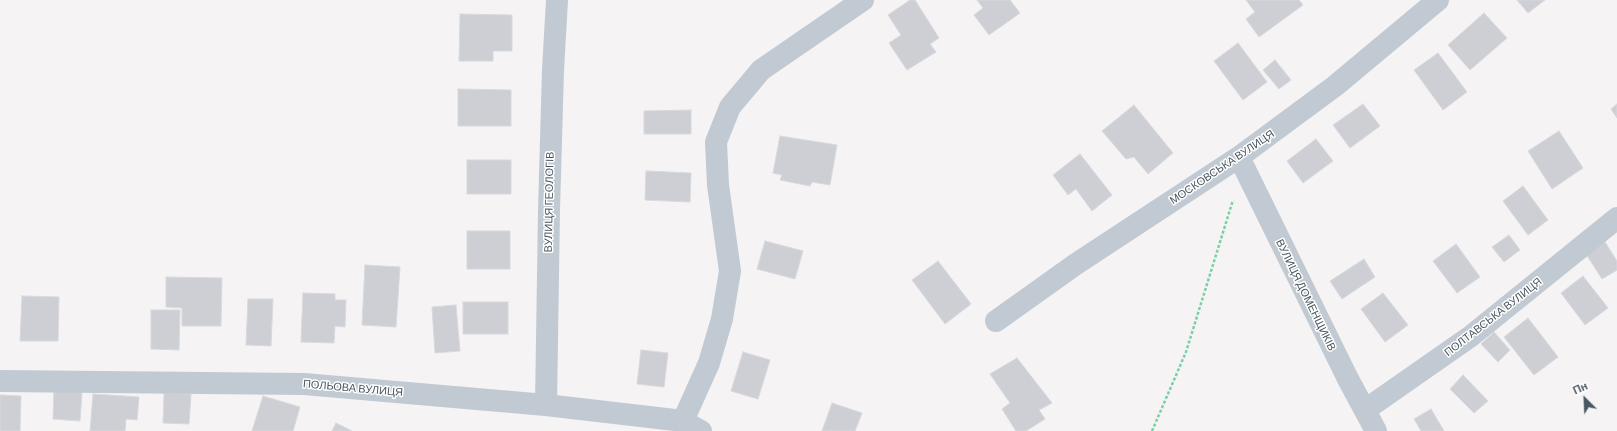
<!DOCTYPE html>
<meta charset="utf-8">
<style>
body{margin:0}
#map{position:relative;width:1617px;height:431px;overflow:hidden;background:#f5f3f3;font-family:Barlow,sans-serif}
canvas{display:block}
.north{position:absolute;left:1565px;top:379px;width:40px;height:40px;-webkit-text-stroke:3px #fff;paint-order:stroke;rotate:336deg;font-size:11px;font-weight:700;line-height:16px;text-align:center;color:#4a5661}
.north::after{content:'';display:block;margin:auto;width:14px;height:18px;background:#4a5661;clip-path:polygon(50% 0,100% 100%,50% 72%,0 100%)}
</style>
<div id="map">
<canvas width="1617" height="431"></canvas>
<div class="north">Пн</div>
</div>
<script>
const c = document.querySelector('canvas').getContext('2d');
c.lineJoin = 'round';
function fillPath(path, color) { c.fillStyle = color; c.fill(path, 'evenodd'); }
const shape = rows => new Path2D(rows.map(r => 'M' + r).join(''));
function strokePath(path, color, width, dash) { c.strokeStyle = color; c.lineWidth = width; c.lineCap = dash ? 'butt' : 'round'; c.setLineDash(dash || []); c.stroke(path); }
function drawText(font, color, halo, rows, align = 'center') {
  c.font = font + ' Barlow,sans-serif'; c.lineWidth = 3; c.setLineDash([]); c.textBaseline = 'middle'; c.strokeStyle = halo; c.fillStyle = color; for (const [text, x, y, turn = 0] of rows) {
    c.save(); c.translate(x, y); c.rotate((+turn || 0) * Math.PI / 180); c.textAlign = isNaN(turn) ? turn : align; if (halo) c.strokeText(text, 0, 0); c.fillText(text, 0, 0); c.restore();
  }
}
const building = shape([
 [910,0,915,0,939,38,930,44,936,52,907,70,889,43,901,35,888,15,910,0],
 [977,0,1010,0,1020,13,989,35,974,15,983,8,977,0],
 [1246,0,1299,0,1303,5,1259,37,1246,19,1255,12,1246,0],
 [1517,0,1545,0,1528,13,1517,0],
 [1484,13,1507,38,1470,70,1448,45,1484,13],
 [460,14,512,15,512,51,493,51,493,61,459,61,460,14],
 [1238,43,1267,82,1243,100,1214,61,1238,43],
 [1438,53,1467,92,1443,110,1414,70,1438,53],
 [1275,60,1291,80,1279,89,1263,70,1275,60],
 [458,89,511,90,511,126,458,126,458,89],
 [1363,104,1380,126,1350,148,1333,125,1363,104],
 [1617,104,1617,118,1611,109,1617,104],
 [1134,105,1173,153,1148,174,1134,157,1126,159,1102,131,1134,105],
 [691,110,691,134,644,134,644,111,691,110],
 [1559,131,1583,168,1552,189,1528,151,1559,131],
 [780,136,837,145,830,185,812,182,810,186,780,180,782,175,773,173,780,136],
 [1316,139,1333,161,1303,183,1287,161,1316,139],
 [1080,154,1112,195,1092,211,1076,189,1068,195,1053,175,1080,154],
 [467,160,511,160,511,194,467,194,467,160],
 [646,171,691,173,690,202,645,200,646,171],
 [1523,186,1548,220,1528,235,1503,201,1523,186],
 [467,231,510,231,510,269,467,269,467,231],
 [1509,235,1520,250,1504,262,1492,247,1509,235],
 [765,241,803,251,795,279,757,269,765,241],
 [1605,242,1617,261,1617,270,1602,279,1586,254,1605,242],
 [1456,244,1480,277,1457,293,1433,261,1456,244],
 [1364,259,1375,277,1342,299,1330,281,1364,259],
 [938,261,971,304,945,324,912,280,938,261],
 [365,265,400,267,396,327,362,325,365,265],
 [1583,276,1608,308,1585,325,1561,293,1583,276],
 [166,277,222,278,221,326,182,326,182,308,166,307,166,277],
 [303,293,335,294,335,300,346,300,345,327,335,326,334,343,301,342,303,293],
 [1383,293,1408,325,1385,342,1361,309,1383,293],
 [22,296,59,297,58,341,20,341,22,296],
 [248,299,273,299,271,346,246,345,248,299],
 [463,302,508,302,508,334,463,334,463,302],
 [456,305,460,351,435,353,432,307,456,305],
 [151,310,180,310,179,350,151,349,151,310],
 [1528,318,1558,357,1534,375,1504,337,1528,318],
 [1494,332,1510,350,1498,362,1481,344,1494,332],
 [641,350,668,353,664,387,637,384,641,350],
 [743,352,770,360,758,399,731,391,743,352],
 [1017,358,1052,403,1039,410,1045,419,1026,431,1016,431,1002,409,1010,403,990,374,1017,358],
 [1463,375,1488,401,1474,413,1450,389,1463,375],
 [54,390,82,392,80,421,53,419,54,390],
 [164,393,191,394,189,424,163,423,164,393],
 [93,394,139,397,137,420,126,419,125,431,90,431,93,394],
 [0,395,21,396,20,431,0,431,0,395],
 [263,396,300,407,293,431,252,431,263,396],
 [832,403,862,413,855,431,822,431,832,403],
 [1431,409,1444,431,1421,431,1414,419,1431,409],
 [336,423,352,431,332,431,336,423]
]);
const path = shape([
 [1152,431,1186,352,1233,200]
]);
const minor = shape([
 [1239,157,1348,379,1376,431],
 [996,321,1076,264,1239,157,1335,86,1438,0],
 [0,381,304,384,546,405,683,421,701,431],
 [546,405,549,210,553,70,557,0],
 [1365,410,1471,336,1617,218],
 [683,421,709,363,722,319,730,271,718,185,716,142,730,107,761,70,863,0]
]);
const streetNames = [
 ["МОСКОВСЬКА ВУЛИЦЯ",1222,167,-34],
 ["ВУЛИЦЯ ГЕОЛОГІВ",549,202,-89],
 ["ВУЛИЦЯ ДОМЕНЩИКІВ",1306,295,64],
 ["ПОЛТАВСЬКА ВУЛИЦЯ",1493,317,-38],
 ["ПОЛЬОВА ВУЛИЦЯ",353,388,5]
];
fillPath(building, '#cdcfd5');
strokePath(building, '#d7d9de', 1);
strokePath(path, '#7ad0a6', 2.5, [3, 2]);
strokePath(minor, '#c1cad2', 22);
drawText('11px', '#4a5661', '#fff', streetNames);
</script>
